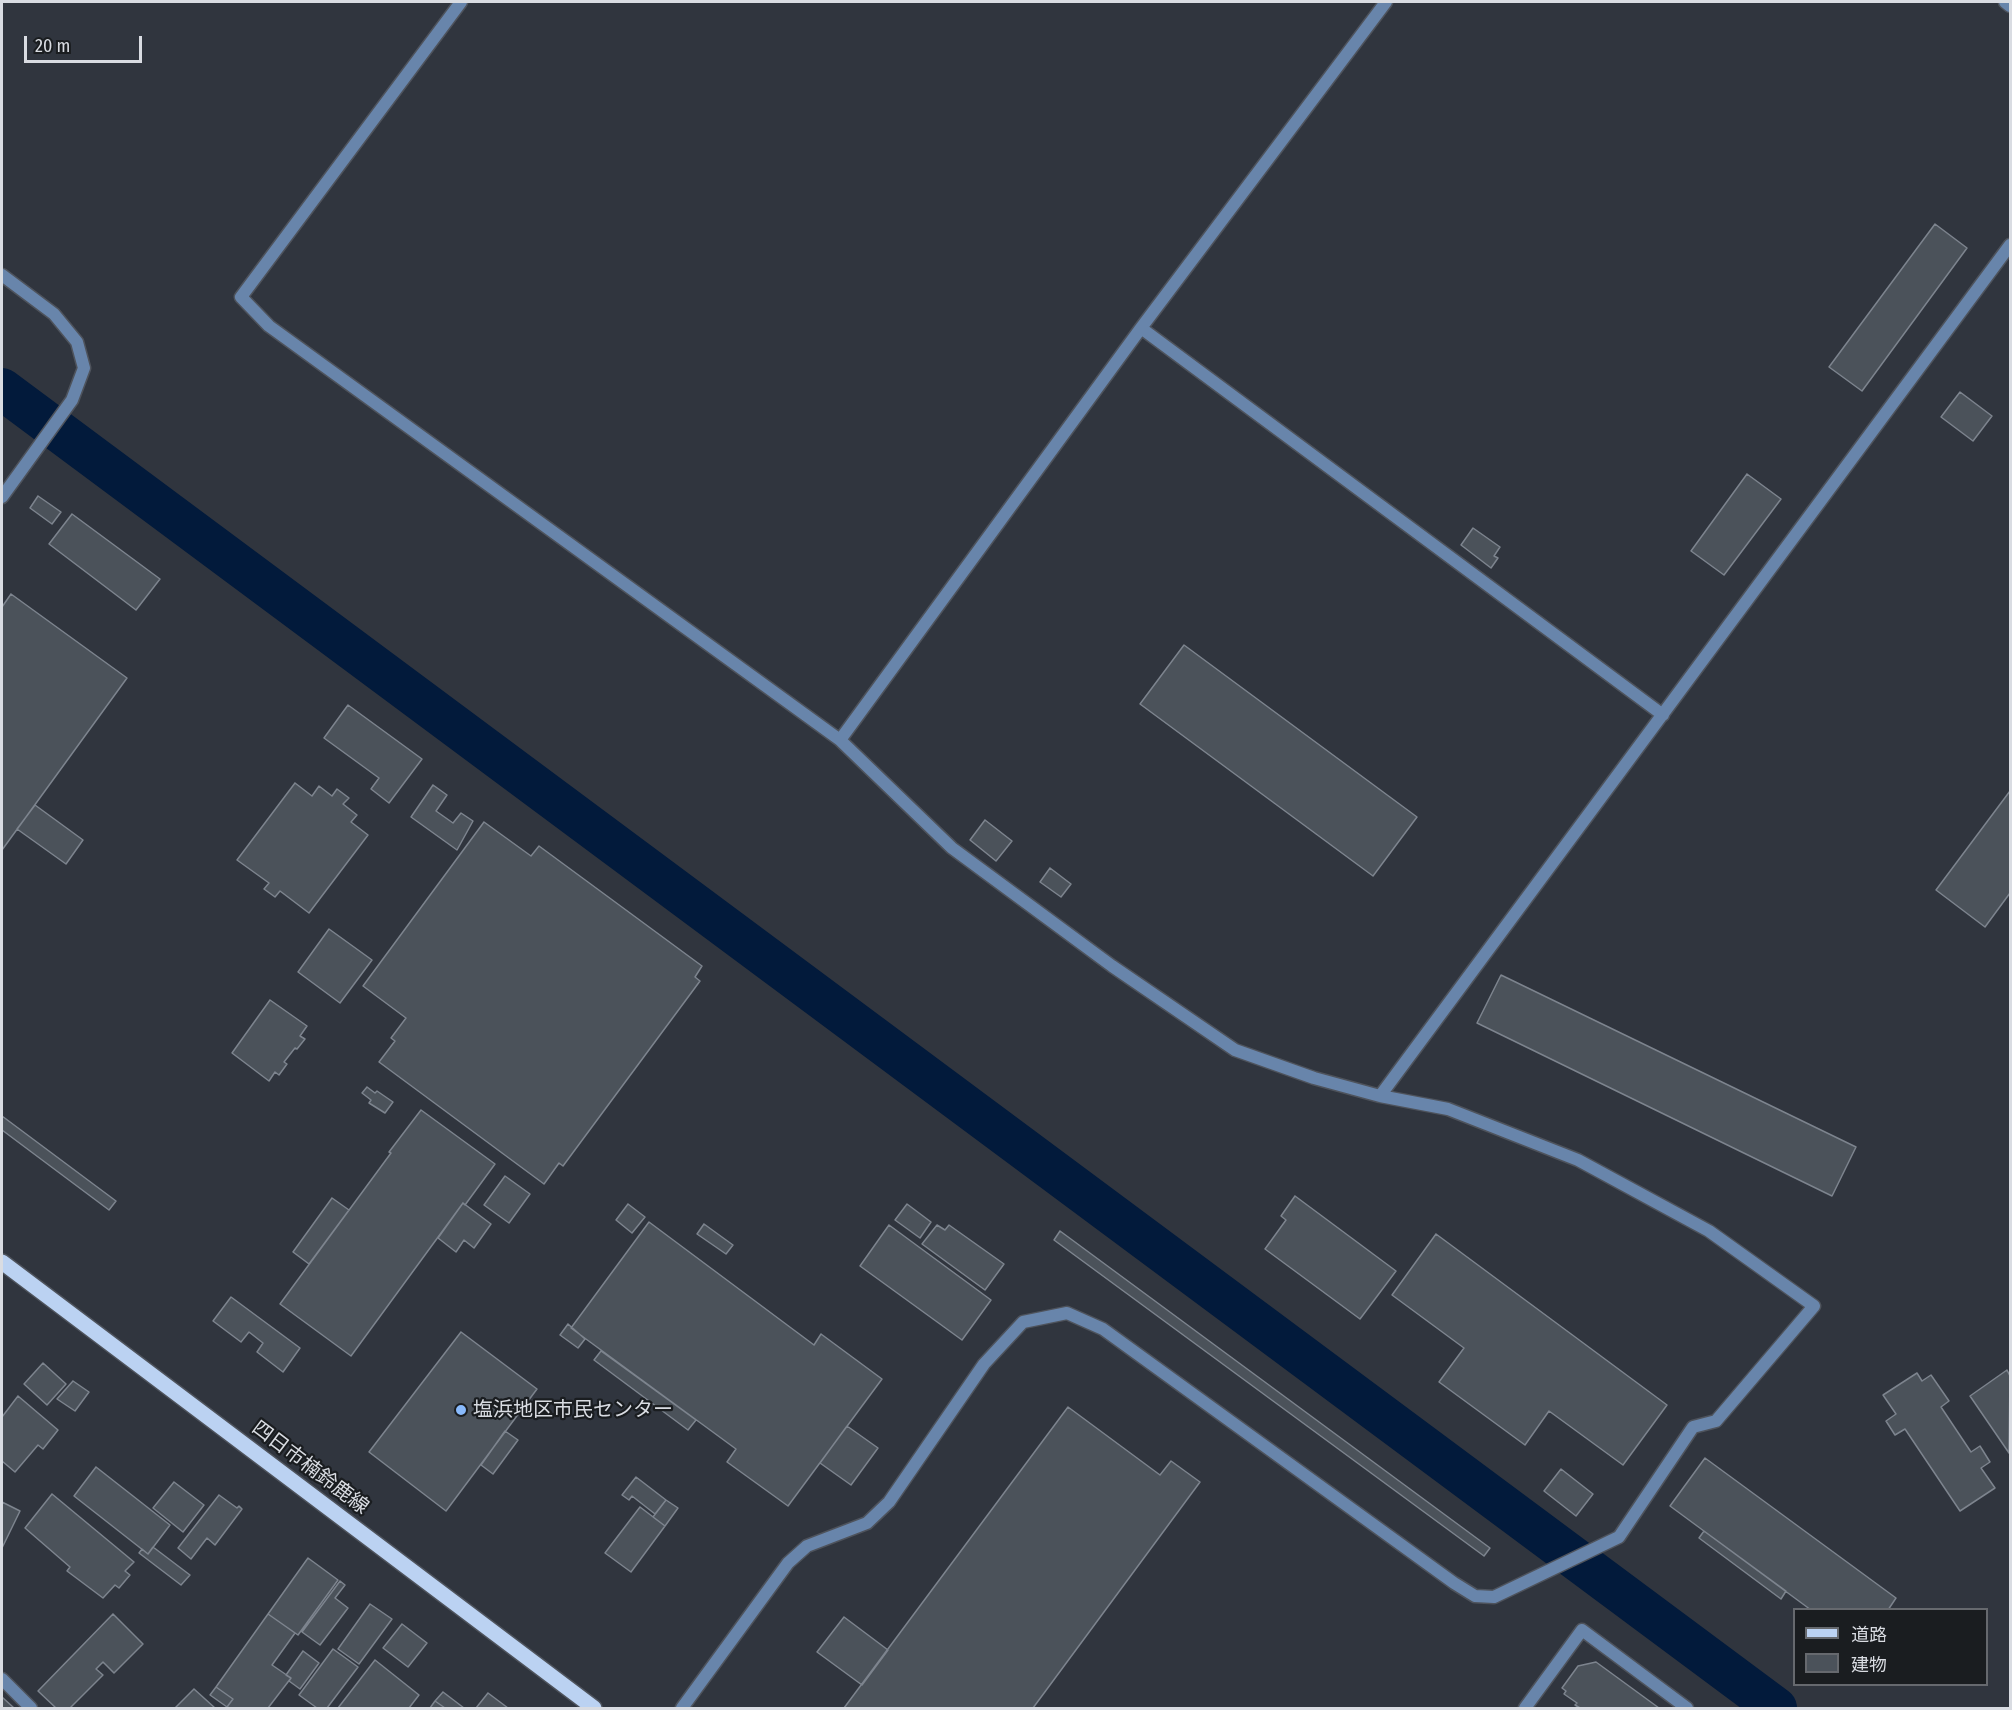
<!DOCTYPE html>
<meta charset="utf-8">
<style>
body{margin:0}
#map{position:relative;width:2012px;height:1710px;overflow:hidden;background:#30353e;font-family:"Fira Sans Condensed","Noto Sans JP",sans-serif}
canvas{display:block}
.frame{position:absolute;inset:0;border:3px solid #d9dce2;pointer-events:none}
.legend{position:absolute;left:1793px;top:1608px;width:195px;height:78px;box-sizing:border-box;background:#1a1d20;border:2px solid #66696e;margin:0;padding:8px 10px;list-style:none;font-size:18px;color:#d9dce2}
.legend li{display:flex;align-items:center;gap:12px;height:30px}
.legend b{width:30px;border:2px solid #66696e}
.scale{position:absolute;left:24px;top:36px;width:118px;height:27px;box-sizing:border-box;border:3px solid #d9dce2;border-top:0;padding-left:8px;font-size:18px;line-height:21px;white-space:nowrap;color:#d9dce2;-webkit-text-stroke:4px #1a1d20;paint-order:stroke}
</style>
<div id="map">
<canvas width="2012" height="1710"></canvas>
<div class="frame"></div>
<ul class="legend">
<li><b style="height:8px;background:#bbd2f2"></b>道路</li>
<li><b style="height:16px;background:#4b525a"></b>建物</li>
</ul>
<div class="scale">20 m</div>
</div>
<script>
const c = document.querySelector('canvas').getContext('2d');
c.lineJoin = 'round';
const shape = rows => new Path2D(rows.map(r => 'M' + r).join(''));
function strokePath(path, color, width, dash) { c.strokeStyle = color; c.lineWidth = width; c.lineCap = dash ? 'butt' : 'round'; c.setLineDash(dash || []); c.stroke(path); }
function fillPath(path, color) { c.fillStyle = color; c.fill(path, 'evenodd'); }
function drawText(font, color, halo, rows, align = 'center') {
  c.font = font + ' "Fira Sans Condensed","Noto Sans JP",sans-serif'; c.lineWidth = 4.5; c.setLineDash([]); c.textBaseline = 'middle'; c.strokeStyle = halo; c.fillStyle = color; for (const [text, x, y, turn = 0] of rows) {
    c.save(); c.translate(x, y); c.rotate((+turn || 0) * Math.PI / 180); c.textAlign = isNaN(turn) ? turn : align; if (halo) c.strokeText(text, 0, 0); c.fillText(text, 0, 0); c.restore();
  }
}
const canal = shape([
 [2,389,1776,1708]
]);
const building = shape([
 [1935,224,1967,248,1862,391,1829,367,1935,224],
 [1960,392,1992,416,1973,441,1941,417,1960,392],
 [1747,474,1781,499,1724,575,1691,551,1747,474],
 [38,496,61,512,52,524,30,508,38,496],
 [72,514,160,579,136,610,49,544,72,514],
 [1473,528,1500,547,1494,556,1498,558,1491,568,1461,545,1473,528],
 [11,594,127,678,2,850,2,607,11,594],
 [1184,645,1417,817,1373,876,1140,704,1184,645],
 [348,705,422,759,389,803,371,789,379,778,324,738,348,705],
 [295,783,312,796,319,786,332,796,337,789,349,798,343,804,357,815,351,822,368,835,309,913,280,891,275,897,264,889,269,883,237,860,295,783],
 [433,785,447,795,436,811,453,823,461,813,473,821,457,850,411,817,433,785],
 [2010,791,2010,893,1985,927,1936,890,2010,791],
 [35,805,83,840,66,864,17,829,35,805],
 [985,820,1012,841,996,861,970,840,985,820],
 [484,822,531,856,539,846,702,966,695,977,700,981,563,1166,559,1163,544,1184,379,1062,395,1041,391,1038,406,1018,363,986,484,822],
 [1050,868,1071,884,1061,897,1040,882,1050,868],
 [329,929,372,960,340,1003,298,972,329,929],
 [1501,975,1856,1147,1832,1196,1477,1023,1501,975],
 [270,1000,307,1026,300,1036,305,1039,297,1049,295,1048,284,1062,287,1064,279,1075,275,1072,269,1081,232,1053,270,1000],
 [367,1087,375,1093,377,1091,393,1102,385,1113,369,1103,371,1100,362,1093,367,1087],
 [421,1110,495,1164,465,1205,463,1203,351,1356,280,1304,391,1153,389,1152,421,1110],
 [2,1116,116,1201,109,1210,2,1130,2,1116],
 [505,1176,530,1194,509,1223,484,1205,505,1176],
 [1295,1196,1396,1271,1360,1319,1265,1249,1286,1220,1281,1216,1295,1196],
 [332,1198,349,1210,309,1264,293,1252,332,1198],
 [463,1203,491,1224,474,1248,464,1240,456,1252,438,1238,463,1203],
 [628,1204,645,1217,632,1233,616,1220,628,1204],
 [907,1204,931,1222,920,1238,895,1220,907,1204],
 [649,1222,814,1345,821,1334,882,1379,788,1506,727,1462,736,1449,571,1328,649,1222],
 [704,1224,733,1245,726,1254,697,1234,704,1224],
 [889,1225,991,1300,962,1340,860,1266,889,1225],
 [937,1225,945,1230,949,1225,1004,1264,985,1290,922,1244,937,1225],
 [1060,1231,1490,1548,1484,1556,1054,1240,1060,1231],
 [1436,1234,1667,1405,1623,1465,1549,1411,1525,1445,1439,1382,1464,1348,1392,1295,1436,1234],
 [231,1297,300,1348,283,1372,257,1352,263,1343,249,1332,241,1342,213,1321,231,1297],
 [568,1324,585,1339,578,1348,560,1335,568,1324],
 [461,1332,537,1389,446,1511,369,1452,461,1332],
 [601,1351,696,1420,688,1430,594,1360,601,1351],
 [43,1363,66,1384,47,1405,24,1384,43,1363],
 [2007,1370,2010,1376,2009,1453,1970,1396,2007,1370],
 [1917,1373,1922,1381,1931,1375,1949,1401,1941,1407,1971,1452,1980,1446,1990,1462,1981,1468,1995,1488,1960,1511,1905,1429,1895,1435,1886,1421,1896,1414,1883,1395,1917,1373],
 [73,1381,89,1392,75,1411,57,1399,73,1381],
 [18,1396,58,1430,43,1449,38,1445,15,1472,2,1461,2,1417,18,1396],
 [1068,1407,1160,1475,1171,1461,1200,1482,1033,1708,844,1708,1068,1407],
 [847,1426,878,1448,851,1485,820,1463,847,1426],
 [505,1431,518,1440,493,1474,481,1465,505,1431],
 [1705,1458,1896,1598,1888,1610,1811,1610,1670,1506,1705,1458],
 [96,1467,170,1525,148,1554,74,1496,96,1467],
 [1561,1469,1593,1494,1576,1516,1544,1491,1561,1469],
 [636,1477,666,1500,655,1514,632,1496,629,1500,622,1495,636,1477],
 [174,1482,204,1505,183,1532,153,1508,174,1482],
 [52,1494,134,1562,125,1571,130,1575,119,1588,115,1585,103,1598,67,1571,70,1567,25,1528,52,1494],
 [219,1495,237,1508,239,1506,242,1509,215,1545,207,1538,191,1559,178,1548,219,1495],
 [666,1500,678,1508,665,1526,653,1517,666,1500],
 [2,1502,20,1511,2,1548,2,1502],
 [640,1507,665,1526,631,1572,605,1553,640,1507],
 [1704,1531,1786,1591,1781,1599,1699,1538,1704,1531],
 [153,1547,190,1575,181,1585,139,1553,142,1549,148,1554,153,1547],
 [308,1558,338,1580,298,1635,268,1614,308,1558],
 [340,1581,345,1585,335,1598,348,1608,320,1645,302,1632,340,1581],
 [370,1604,392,1619,359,1664,338,1649,370,1604],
 [113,1614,143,1644,114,1673,103,1662,96,1669,103,1675,70,1708,56,1708,38,1691,113,1614],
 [268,1614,295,1633,272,1665,291,1678,268,1708,229,1708,227,1707,233,1699,216,1687,268,1614],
 [844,1617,888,1650,862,1685,817,1652,844,1617],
 [402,1624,427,1643,408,1667,383,1648,402,1624],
 [333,1649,358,1667,327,1708,317,1708,299,1695,333,1649],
 [303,1651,319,1663,300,1689,289,1681,291,1678,286,1675,303,1651],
 [375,1660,419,1695,409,1708,338,1708,375,1660],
 [1596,1662,1659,1708,1580,1708,1575,1705,1577,1703,1564,1694,1566,1691,1562,1688,1578,1666,1596,1662],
 [216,1687,233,1699,227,1707,210,1695,216,1687],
 [194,1689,215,1708,175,1708,194,1689],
 [443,1692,464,1708,445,1708,435,1701,443,1692],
 [488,1693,508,1708,476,1708,488,1693],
 [2,1697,14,1708,2,1708,2,1697],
 [435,1701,445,1708,430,1708,435,1701]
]);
const service = shape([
 [461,2,241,297,269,326,840,740,952,848,1112,966,1235,1050,1314,1078,1380,1096,1448,1109,1578,1160,1709,1231,1814,1306,1716,1421,1693,1427,1619,1537,1494,1597,1475,1596,1454,1583,1103,1329,1067,1313,1023,1322,984,1364,889,1502,867,1523,807,1546,788,1563,682,1708],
 [2005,2,2010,6],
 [2,275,54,314,77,342,84,368,72,400,2,497],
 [1141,328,1663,715],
 [840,740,1141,328,1386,2],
 [1380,1096,2010,245]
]);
const minor = shape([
 [2,1679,31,1708],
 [1525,1708,1582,1630,1687,1708]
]);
const primary = shape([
 [2,1262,594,1708]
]);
const markers = [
 [461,1410,6,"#89bafc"]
];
const poiNames = [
 ["塩浜地区市民センター",473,1410]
];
const streetNames = [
 ["四日市楠鈴鹿線",310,1468,37]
];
strokePath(canal, '#021a3b', 42);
fillPath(building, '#4b525a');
strokePath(building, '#7d848e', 1.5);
strokePath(service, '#4e535c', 15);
strokePath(minor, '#4e535c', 15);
strokePath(primary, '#4e535c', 18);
strokePath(service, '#6885ab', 12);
strokePath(minor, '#6885ab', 12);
strokePath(primary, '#bbd2f2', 15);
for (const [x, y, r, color] of markers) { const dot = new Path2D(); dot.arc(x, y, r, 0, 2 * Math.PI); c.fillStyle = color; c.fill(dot); strokePath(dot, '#1a1d20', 2); }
drawText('20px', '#d9dce2', '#1a1d20', poiNames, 'left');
drawText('20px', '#d9dce2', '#1a1d20', streetNames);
</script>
